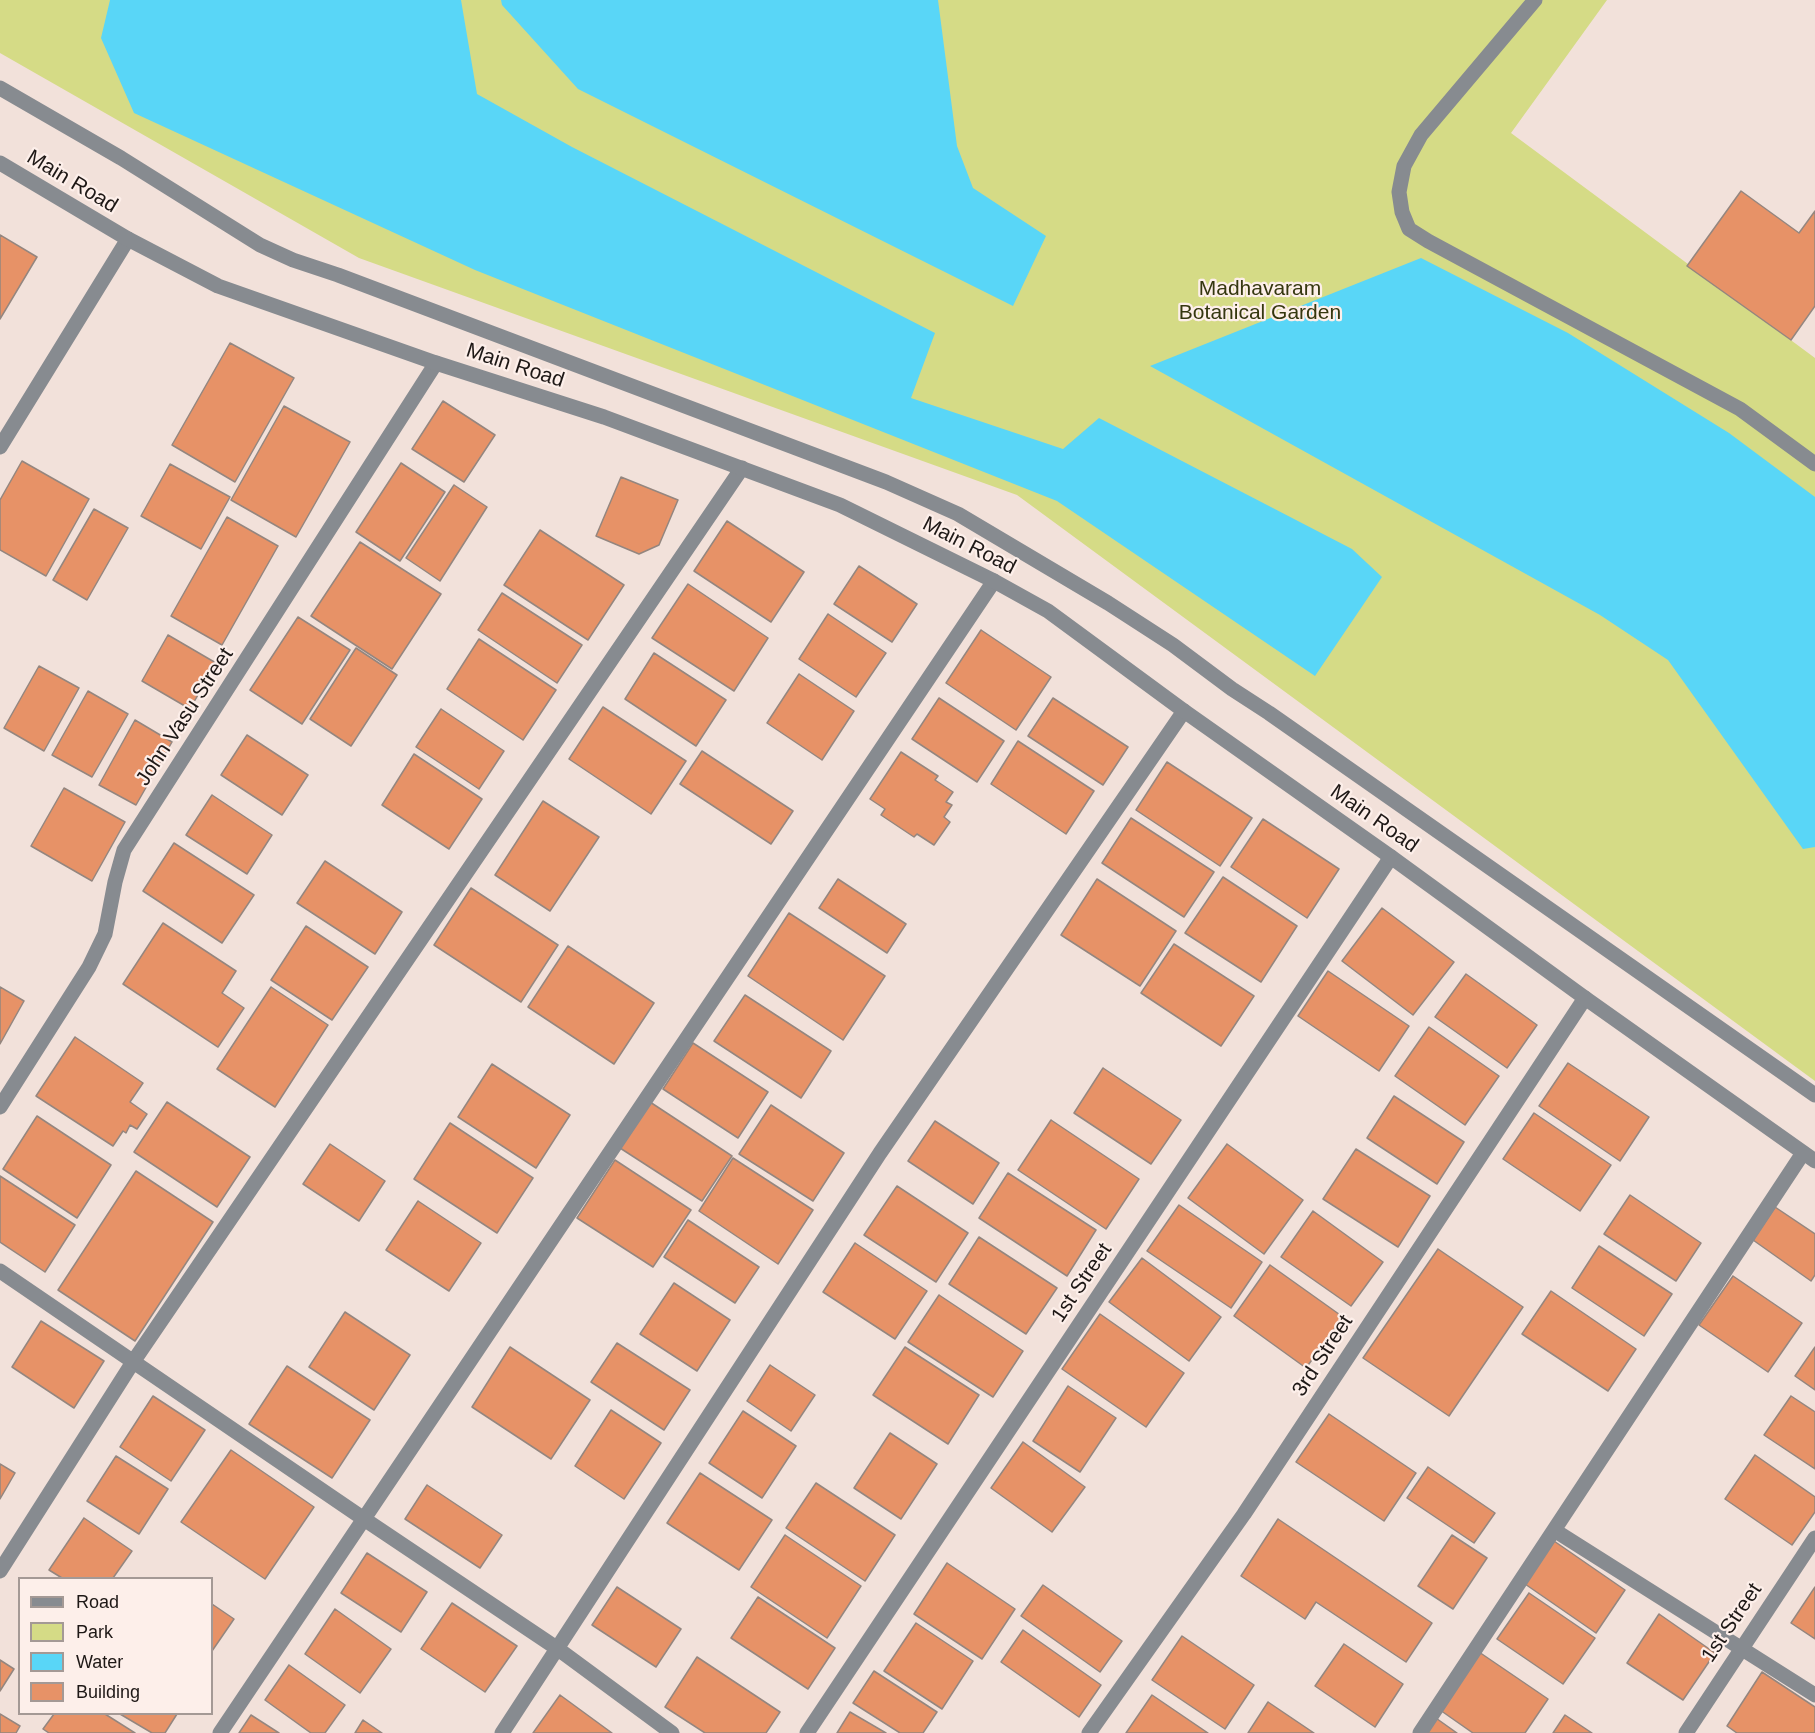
<!DOCTYPE html>
<style>
body{margin:0}
#map{position:relative;width:1815px;height:1733px;overflow:hidden;background:#f2e1da;font-family:Arial,sans-serif}
canvas{display:block}
.legend{position:absolute;left:18px;top:1577px;width:195px;height:138px;box-sizing:border-box;background:#fdefea;border:2px solid #a49995;margin:0;padding:8px 10px;list-style:none;font-size:18px;color:#1e1816}
.legend li{display:flex;align-items:center;gap:12px;height:30px}
.legend b{width:30px;border:2px solid #a49995}
</style>
<div id="map">
<canvas width="1815" height="1733"></canvas>
<ul class="legend">
<li><b style="height:8px;background:#878b90"></b>Road</li>
<li><b style="height:16px;background:#d5db86"></b>Park</li>
<li><b style="height:16px;background:#59d6f7"></b>Water</li>
<li><b style="height:16px;background:#e79267"></b>Building</li>
</ul>
</div>
<script>
const c = document.querySelector('canvas').getContext('2d');
c.lineJoin = 'round';
function fillPath(path, color) { c.fillStyle = color; c.fill(path, 'evenodd'); }
const shape = rows => new Path2D(rows.map(r => 'M' + r).join(''));
function strokePath(path, color, width, dash) { c.strokeStyle = color; c.lineWidth = width; c.lineCap = dash ? 'butt' : 'round'; c.setLineDash(dash || []); c.stroke(path); }
function drawText(font, color, halo, rows, align = 'center') {
  c.font = font + ' Arial,sans-serif'; c.lineWidth = 4.5; c.setLineDash([]); c.textBaseline = 'middle'; c.strokeStyle = halo; c.fillStyle = color; for (const [text, x, y, turn = 0] of rows) {
    c.save(); c.translate(x, y); c.rotate((+turn || 0) * Math.PI / 180); c.textAlign = isNaN(turn) ? turn : align; if (halo) c.strokeText(text, 0, 0); c.fillText(text, 0, 0); c.restore();
  }
}
const green = shape([
 [0,0,1607,0,1511,133,1815,358,1815,1081,1017,495,359,258,0,53]
]);
const water = shape([
 [110,0,461,0,477,94,572,147,935,333,911,398,1063,449,1099,418,1352,549,1382,577,1315,676,1057,501,475,270,134,113,101,38],
 [501,0,938,0,957,146,973,188,1046,236,1013,306,578,89,502,5],
 [1421,258,1568,333,1729,433,1815,497,1815,847,1803,849,1668,660,1600,615,1150,366]
]);
const building = shape([
 [1741,191,1799,233,1815,211,1815,306,1791,340,1687,266,1741,191],
 [0,235,37,257,0,319,0,235],
 [230,343,294,378,235,482,172,445,230,343],
 [443,401,495,435,464,482,412,449,443,401],
 [284,406,350,442,296,537,231,500,284,406],
 [22,461,89,499,46,576,0,550,0,500,22,461],
 [401,463,445,492,400,561,356,532,401,463],
 [170,464,230,497,201,549,141,516,170,464],
 [621,477,678,500,659,545,639,554,596,536,621,477],
 [454,485,487,507,440,581,406,558,454,485],
 [94,509,128,528,87,600,53,580,94,509],
 [227,517,278,546,222,645,171,616,227,517],
 [727,521,804,572,771,622,694,571,727,521],
 [540,530,624,585,588,640,504,585,540,530],
 [360,542,441,594,392,669,311,616,360,542],
 [859,566,917,604,892,642,834,604,859,566],
 [688,584,768,638,734,691,652,638,688,584],
 [502,593,582,645,557,683,478,630,502,593],
 [828,614,886,653,856,697,799,659,828,614],
 [298,617,350,650,302,724,250,690,298,617],
 [981,630,1051,677,1016,730,946,683,981,630],
 [168,635,216,663,190,709,142,681,168,635],
 [479,639,556,690,523,740,447,689,479,639],
 [356,648,397,675,351,746,310,719,356,648],
 [654,653,726,700,696,746,625,699,654,653],
 [39,666,79,688,44,751,4,728,39,666],
 [799,674,854,711,822,760,767,723,799,674],
 [88,691,128,714,92,777,52,755,88,691],
 [939,698,1004,741,977,782,912,739,939,698],
 [1053,698,1128,747,1103,785,1028,736,1053,698],
 [603,707,686,761,651,814,569,759,603,707],
 [441,709,504,751,479,789,416,747,441,709],
 [135,720,172,742,136,805,99,785,135,720],
 [247,735,308,775,282,815,221,775,247,735],
 [1018,741,1094,791,1066,834,991,784,1018,741],
 [702,751,793,811,771,844,680,784,702,751],
 [901,752,938,776,935,780,953,792,946,802,952,805,944,817,950,822,934,845,917,834,914,837,881,815,885,809,870,799,901,752],
 [414,754,482,799,449,849,382,805,414,754],
 [1167,762,1252,818,1220,866,1136,810,1167,762],
 [64,788,125,822,92,881,31,846,64,788],
 [212,795,272,835,247,874,186,835,212,795],
 [543,801,599,837,550,911,495,875,543,801],
 [1131,818,1214,872,1184,917,1102,863,1131,818],
 [1263,819,1339,869,1307,918,1231,867,1263,819],
 [174,843,254,895,222,943,143,891,174,843],
 [325,861,402,912,375,954,297,903,325,861],
 [1223,877,1297,926,1261,982,1185,933,1223,877],
 [838,879,906,924,887,953,819,908,838,879],
 [1097,879,1176,931,1140,986,1061,935,1097,879],
 [471,888,558,945,521,1002,434,945,471,888],
 [1382,908,1454,962,1413,1015,1342,961,1382,908],
 [789,913,885,976,843,1040,748,976,789,913],
 [163,923,236,971,222,993,244,1008,218,1047,123,984,163,923],
 [306,926,368,967,332,1020,271,980,306,926],
 [1174,944,1254,996,1221,1046,1141,993,1174,944],
 [568,946,654,1003,614,1064,528,1007,568,946],
 [1328,971,1409,1026,1379,1071,1298,1016,1328,971],
 [1466,974,1537,1025,1507,1068,1435,1017,1466,974],
 [0,987,24,1001,0,1044,0,987],
 [271,987,328,1025,275,1107,217,1069,271,987],
 [745,995,831,1051,801,1098,714,1041,745,995],
 [1429,1027,1499,1076,1465,1125,1395,1076,1429,1027],
 [75,1037,143,1083,130,1102,147,1114,137,1129,130,1125,126,1133,123,1131,113,1146,36,1096,75,1037],
 [693,1043,768,1092,738,1138,663,1089,693,1043],
 [1568,1063,1649,1117,1620,1161,1539,1106,1568,1063],
 [492,1064,570,1115,536,1168,458,1117,492,1064],
 [1103,1068,1181,1120,1151,1164,1074,1113,1103,1068],
 [1394,1096,1464,1142,1437,1184,1367,1138,1394,1096],
 [167,1102,250,1157,217,1207,134,1152,167,1102],
 [650,1102,732,1156,702,1201,620,1148,650,1102],
 [771,1105,844,1153,813,1201,739,1154,771,1105],
 [1534,1113,1611,1165,1580,1211,1503,1159,1534,1113],
 [37,1116,111,1165,77,1218,3,1169,37,1116],
 [1051,1120,1139,1179,1106,1229,1018,1170,1051,1120],
 [935,1121,999,1163,973,1204,908,1161,935,1121],
 [450,1123,533,1178,497,1233,414,1179,450,1123],
 [330,1144,385,1181,359,1221,303,1184,330,1144],
 [1227,1144,1303,1200,1264,1254,1188,1198,1227,1144],
 [1356,1149,1430,1196,1398,1247,1323,1199,1356,1149],
 [733,1158,813,1210,778,1264,699,1211,733,1158],
 [615,1160,691,1210,653,1267,577,1218,615,1160],
 [136,1171,213,1222,135,1341,58,1290,136,1171],
 [1008,1173,1096,1230,1067,1276,979,1218,1008,1173],
 [0,1176,75,1225,45,1272,0,1242,0,1176],
 [897,1186,968,1233,936,1282,864,1235,897,1186],
 [1630,1195,1701,1243,1676,1281,1604,1234,1630,1195],
 [418,1201,481,1243,449,1291,386,1250,418,1201],
 [1179,1205,1262,1262,1231,1308,1147,1251,1179,1205],
 [1775,1207,1815,1234,1815,1275,1811,1281,1753,1240,1775,1207],
 [1313,1211,1383,1262,1351,1306,1281,1257,1313,1211],
 [688,1220,759,1267,735,1303,664,1257,688,1220],
 [979,1237,1057,1288,1026,1334,949,1284,979,1237],
 [855,1243,927,1291,895,1339,823,1292,855,1243],
 [1599,1246,1672,1294,1644,1336,1572,1288,1599,1246],
 [1438,1249,1523,1307,1449,1416,1363,1358,1438,1249],
 [1142,1258,1221,1317,1189,1361,1109,1302,1142,1258],
 [1270,1265,1343,1317,1306,1368,1234,1316,1270,1265],
 [1733,1276,1802,1323,1768,1372,1699,1325,1733,1276],
 [674,1283,730,1320,697,1371,640,1334,674,1283],
 [1551,1291,1636,1349,1608,1391,1522,1334,1551,1291],
 [939,1295,1023,1351,993,1397,908,1342,939,1295],
 [345,1312,410,1355,374,1410,309,1367,345,1312],
 [1100,1314,1184,1373,1146,1427,1062,1369,1100,1314],
 [41,1321,104,1361,74,1408,12,1367,41,1321],
 [617,1343,690,1390,664,1430,591,1382,617,1343],
 [510,1347,590,1400,551,1459,472,1407,510,1347],
 [905,1347,979,1395,948,1444,873,1395,905,1347],
 [1815,1347,1815,1390,1795,1376,1815,1347],
 [770,1365,815,1395,791,1431,747,1401,770,1365],
 [287,1366,370,1420,332,1478,249,1424,287,1366],
 [1068,1386,1116,1418,1080,1472,1033,1441,1068,1386],
 [153,1396,205,1430,171,1481,120,1447,153,1396],
 [1791,1396,1815,1412,1815,1469,1764,1435,1791,1396],
 [611,1410,661,1443,624,1499,575,1466,611,1410],
 [743,1411,796,1446,762,1498,709,1463,743,1411],
 [1329,1414,1416,1473,1384,1521,1296,1462,1329,1414],
 [890,1433,937,1464,901,1519,854,1488,890,1433],
 [1023,1442,1085,1487,1052,1532,991,1488,1023,1442],
 [231,1450,314,1507,265,1579,181,1522,231,1450],
 [1755,1455,1815,1497,1815,1512,1792,1545,1725,1499,1755,1455],
 [116,1456,168,1489,139,1534,87,1501,116,1456],
 [0,1464,15,1473,0,1499,0,1464],
 [1428,1467,1495,1513,1474,1543,1407,1498,1428,1467],
 [700,1473,772,1520,739,1570,667,1523,700,1473],
 [816,1483,895,1535,865,1581,786,1528,816,1483],
 [427,1485,502,1535,480,1568,405,1519,427,1485],
 [84,1518,132,1551,113,1578,62,1578,49,1570,84,1518],
 [1278,1519,1432,1623,1406,1662,1316,1602,1305,1619,1241,1576,1278,1519],
 [785,1535,861,1586,827,1638,751,1587,785,1535],
 [1452,1535,1487,1558,1453,1609,1418,1586,1452,1535],
 [1554,1541,1625,1590,1596,1633,1525,1584,1554,1541],
 [367,1553,427,1592,401,1632,341,1593,367,1553],
 [947,1563,1015,1609,982,1659,914,1614,947,1563],
 [1043,1585,1122,1641,1100,1672,1021,1616,1043,1585],
 [617,1587,681,1629,656,1667,592,1625,617,1587],
 [1815,1587,1815,1639,1791,1623,1815,1587],
 [1529,1593,1595,1638,1563,1684,1497,1639,1529,1593],
 [758,1597,835,1648,808,1689,731,1638,758,1597],
 [452,1603,517,1646,485,1692,421,1649,452,1603],
 [212,1604,234,1619,212,1651,212,1604],
 [335,1609,391,1649,360,1693,305,1654,335,1609],
 [1659,1614,1715,1653,1683,1700,1627,1663,1659,1614],
 [916,1623,973,1661,942,1709,884,1671,916,1623],
 [1023,1630,1101,1685,1079,1717,1001,1662,1023,1630],
 [1182,1636,1254,1685,1225,1729,1152,1680,1182,1636],
 [1344,1644,1403,1684,1375,1727,1315,1686,1344,1644],
 [1479,1652,1548,1699,1525,1733,1473,1733,1440,1710,1479,1652],
 [697,1657,780,1712,766,1733,705,1733,665,1707,697,1657],
 [0,1660,14,1669,0,1691,0,1660],
 [289,1665,345,1705,325,1733,311,1733,265,1700,289,1665],
 [874,1671,937,1712,923,1733,900,1733,853,1703,874,1671],
 [1762,1672,1815,1707,1815,1733,1737,1733,1727,1726,1762,1672],
 [560,1695,612,1733,533,1733,560,1695],
 [1152,1695,1208,1733,1126,1733,1152,1695],
 [1268,1702,1314,1733,1248,1733,1268,1702],
 [850,1712,886,1733,837,1733,850,1712],
 [0,1714,20,1726,16,1733,0,1733,0,1714],
 [54,1714,105,1714,135,1733,49,1733,43,1729,54,1714],
 [120,1714,177,1714,165,1733,152,1733,120,1714],
 [251,1715,279,1733,239,1733,251,1715],
 [1565,1715,1592,1733,1553,1733,1565,1715],
 [1433,1716,1457,1733,1421,1733,1433,1716],
 [363,1720,382,1733,355,1733,363,1720]
]);
const service = shape([
 [1535,0,1421,135,1404,166,1399,192,1402,212,1409,229,1428,241,1740,409,1815,464],
 [0,88,121,158,260,245,293,260,338,275,886,482,958,514,1108,603,1173,645,1232,689,1269,713,1815,1095]
]);
const minor = shape([
 [0,447,128,239],
 [0,1107,89,967,105,934,115,882,124,850,436,363],
 [0,1271,364,1519,558,1649,672,1733],
 [1554,1530,1815,1695],
 [0,1571,133,1362,742,468],
 [220,1733,994,581],
 [502,1733,880,1153,1184,711],
 [807,1733,1391,857],
 [1089,1733,1244,1514,1585,998],
 [1420,1733,1803,1153],
 [1686,1733,1815,1538]
]);
const tertiary = shape([
 [0,163,128,239,218,286,436,363,604,417,840,505,994,581,1048,611,1184,711,1391,857,1585,998,1815,1161]
]);
const streetNames = [
 ["Main Road",72,182,31],
 ["Main Road",515,366,18],
 ["Main Road",969,546,27],
 ["John Vasu Street",185,717,-57],
 ["Main Road",1374,819,35],
 ["1st Street",1082,1283,-56],
 ["3rd Street",1323,1356,-57],
 ["1st Street",1732,1623,-56]
];
const parkNames = [
 ["Madhavaram",1260,289],
 ["Botanical Garden",1260,313]
];
fillPath(green, '#d5db86');
fillPath(water, '#59d6f7');
fillPath(building, '#e79267');
strokePath(building, '#94867f', 1.5);
strokePath(service, '#878b90', 15);
strokePath(minor, '#878b90', 15);
strokePath(tertiary, '#878b90', 15);
drawText('21px', '#1e1816', '#fdefea', streetNames);
drawText('21px', '#35370f', '#fdefea', parkNames);
</script>
